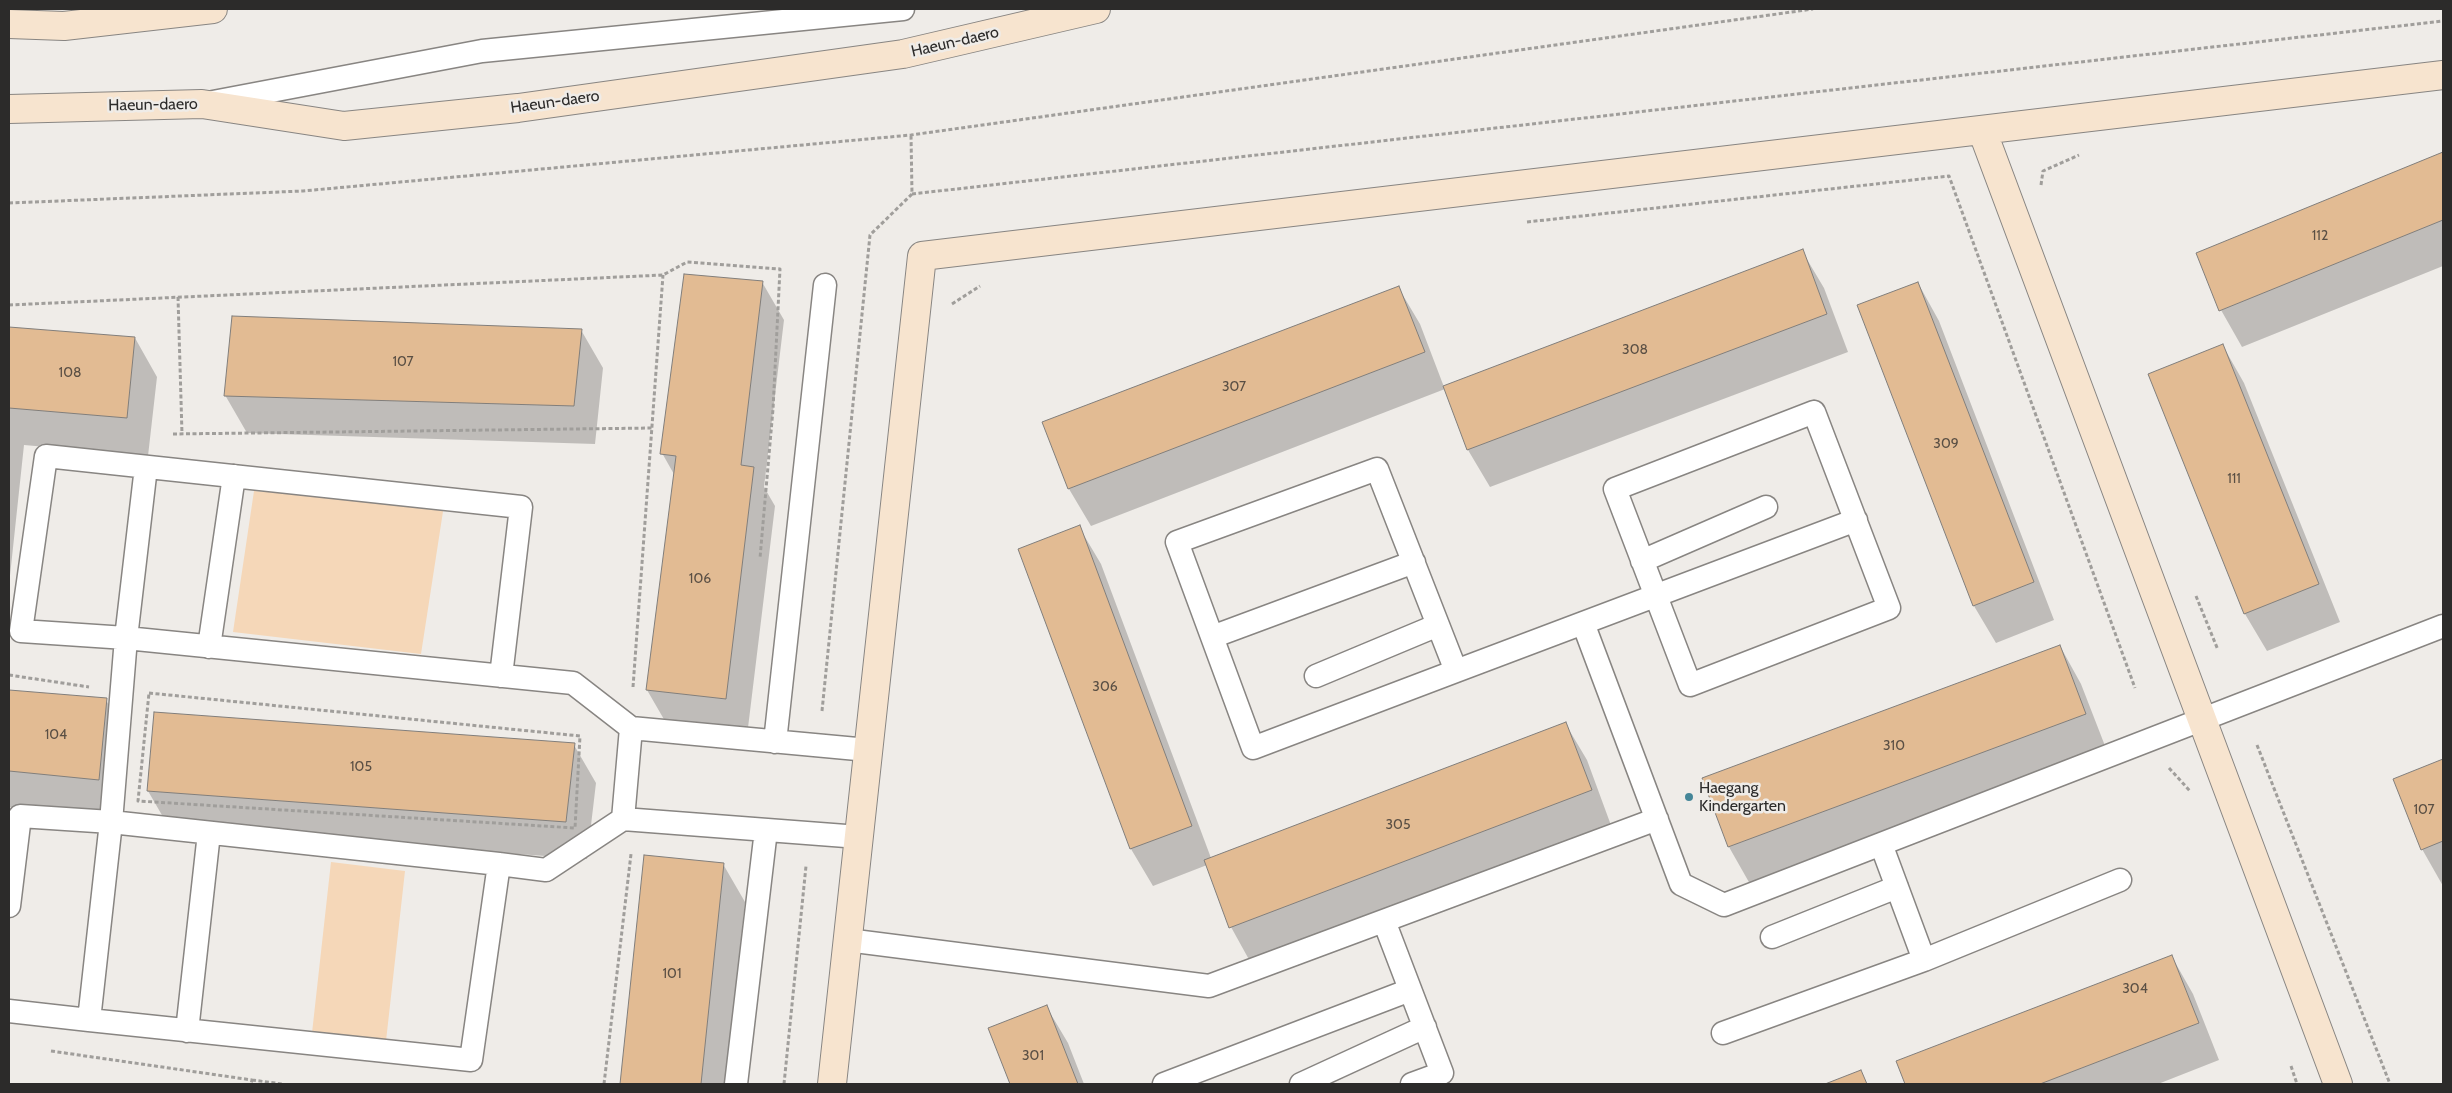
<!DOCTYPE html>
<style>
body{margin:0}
#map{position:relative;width:2452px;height:1093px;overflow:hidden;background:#efece8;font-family:Cabin,sans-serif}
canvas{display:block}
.frame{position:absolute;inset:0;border:10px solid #2c2b2a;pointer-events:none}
</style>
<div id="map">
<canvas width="2452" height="1093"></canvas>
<div class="frame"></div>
</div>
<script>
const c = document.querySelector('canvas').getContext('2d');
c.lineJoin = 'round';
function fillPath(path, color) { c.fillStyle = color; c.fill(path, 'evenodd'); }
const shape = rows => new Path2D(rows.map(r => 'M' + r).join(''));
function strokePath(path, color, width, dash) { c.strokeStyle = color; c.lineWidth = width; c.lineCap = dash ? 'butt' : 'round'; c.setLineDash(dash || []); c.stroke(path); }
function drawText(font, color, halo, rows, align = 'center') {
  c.font = font + ' Cabin,sans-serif'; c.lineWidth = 5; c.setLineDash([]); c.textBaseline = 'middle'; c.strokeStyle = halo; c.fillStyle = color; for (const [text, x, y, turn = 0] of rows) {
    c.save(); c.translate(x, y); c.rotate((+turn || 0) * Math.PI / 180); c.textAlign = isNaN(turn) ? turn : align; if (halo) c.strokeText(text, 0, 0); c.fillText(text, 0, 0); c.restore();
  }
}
const green = shape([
 [254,491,444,505,421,654,233,632],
 [331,862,405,871,386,1041,312,1033]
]);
const shadow = shape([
 [2443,153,2443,266,2242,347,2221,310,2198,254],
 [1802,251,1824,288,1848,352,1490,487,1468,450,1445,389,1091,526,1069,489,1398,287,1420,324,1444,387],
 [762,282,784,320,764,487,775,506,747,736,669,728,647,690,675,476,662,453],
 [1918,283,1939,321,2054,620,1996,643,1974,606,1859,306],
 [9,328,135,338,157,377,148,456,24,445,9,585],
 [581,330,603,368,595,444,247,433,225,395],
 [2223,346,2244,383,2340,622,2267,651,2245,614,2150,375],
 [1079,527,1101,564,1211,858,1565,723,1587,760,1612,828,1252,965,1231,927,1207,865,1153,886,1131,849,1019,549],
 [2060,646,2081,684,2107,751,1750,884,1729,847],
 [9,691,106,700,128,738,120,817,9,807],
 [574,745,596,783,587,859,170,829,148,791],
 [2443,760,2443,886,2422,849,2394,780],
 [645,857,723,864,745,902,726,1084,621,1084],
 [2172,957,2193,994,2219,1060,2158,1084,1907,1084,1898,1062],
 [1046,1006,1068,1043,1084,1084,1011,1084,990,1028]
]);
const building = shape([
 [2443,152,2443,220,2219,311,2196,253,2443,152],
 [1803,249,1827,314,1467,450,1443,386,1803,249],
 [684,274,763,281,741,465,754,467,726,699,646,690,676,456,660,454,684,274],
 [1918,282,2034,582,1973,606,1857,305,1918,282],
 [1399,286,1425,352,1068,489,1042,422,1399,286],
 [232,316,582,329,574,406,224,396,232,316],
 [9,327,135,337,127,418,9,408,9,327],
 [2223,344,2319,584,2244,614,2148,374,2223,344],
 [1080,525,1192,826,1130,849,1018,549,1080,525],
 [2060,645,2086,714,1728,847,1702,778,2060,645],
 [9,690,107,698,99,780,9,771,9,690],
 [154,712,575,743,566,822,147,791,154,712],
 [1566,722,1592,790,1229,928,1204,860,1566,722],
 [2443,759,2443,841,2421,850,2393,779,2443,759],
 [644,855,724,863,701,1084,620,1084,644,855],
 [2172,955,2199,1023,2040,1084,1905,1084,1896,1061,2172,955],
 [1047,1005,1078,1084,1010,1084,988,1028,1047,1005],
 [1861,1070,1867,1084,1825,1084,1861,1070]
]);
const path = shape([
 [2041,185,2043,171,2079,155],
 [912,194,2443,21],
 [9,203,303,191,911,135,1813,9],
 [1527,222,1949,176,2135,688],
 [178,297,182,434],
 [952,304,980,286],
 [9,305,663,275,687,262,780,269,773,409,760,558],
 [173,434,652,428],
 [2196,596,2218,650],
 [9,675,89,687],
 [633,687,663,275],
 [149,693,580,736,575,828,138,801,149,693],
 [822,711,870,235,912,194,911,135],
 [2257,745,2390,1084],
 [2169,768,2190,791],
 [51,1051,252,1080,251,1084],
 [2291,1066,2297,1084],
 [252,1080,282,1084],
 [604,1084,631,854],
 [784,1084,806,866]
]);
const lane = shape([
 [213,102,482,51,903,9],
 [1814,412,1889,608,1690,685,1615,489,1814,412],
 [146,467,126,638,573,683,631,728],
 [1642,561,1766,507],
 [1583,623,1681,884,1724,905,2443,626],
 [1212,637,1414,562],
 [209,647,234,476],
 [1456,671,1377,469,1177,542,1253,748,1456,671,1856,520],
 [1316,676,1438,625],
 [775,742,825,285],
 [859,837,623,819,631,728,868,750],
 [1881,844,1924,960,2120,880],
 [499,864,471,1060,89,1020,111,822,499,864,546,870,623,819],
 [9,906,20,816,111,822,126,638,21,631,46,456,521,507,501,676],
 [1384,921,1442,1073,1412,1084],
 [1772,937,1897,887],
 [847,940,1209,986,1657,819],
 [9,1011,89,1020],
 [187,1031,209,833],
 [1723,1033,1924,960],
 [736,1084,766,830],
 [1164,1084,1410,990],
 [1301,1084,1425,1027]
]);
const secondary = shape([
 [9,24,64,26,213,9],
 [9,109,202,104,344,126,518,108,903,54,1096,9],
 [1982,130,2338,1084],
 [832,1084,922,256,2443,75]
]);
const markers = [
 [1689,797,5,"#458698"]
];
const numberNames = [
 ["112",2320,236],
 ["308",1635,350],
 ["107",403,362],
 ["108",70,373],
 ["307",1234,387],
 ["309",1946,444],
 ["111",2234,479],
 ["106",700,579],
 ["306",1105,687],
 ["104",56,735],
 ["310",1894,746],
 ["105",361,767],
 ["107",2424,810],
 ["305",1398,825],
 ["101",672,974],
 ["304",2135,989],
 ["301",1033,1056]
];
const streetNames = [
 ["Haeun-daero",955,42,-13],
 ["Haeun-daero",555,102,-8],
 ["Haeun-daero",153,105,-1]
];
const poiNames = [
 ["Haegang",1699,788],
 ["Kindergarten",1699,806]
];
fillPath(green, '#f5d7b8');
fillPath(shadow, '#0003');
fillPath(building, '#e2bb93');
strokePath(building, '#817e7b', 1);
strokePath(lane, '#888582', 25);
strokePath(secondary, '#888582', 30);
strokePath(path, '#a09e9b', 3, [4, 2.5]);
strokePath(lane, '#fff', 22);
strokePath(secondary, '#f7e4cf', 28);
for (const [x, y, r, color] of markers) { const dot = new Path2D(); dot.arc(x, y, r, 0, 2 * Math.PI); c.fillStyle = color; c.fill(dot); strokePath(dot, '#efece8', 2); }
drawText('14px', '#5a4f44', null, numberNames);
drawText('16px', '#2c2b2a', '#efece8', streetNames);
drawText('16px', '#2c2b2a', '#efece8', poiNames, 'left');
</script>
